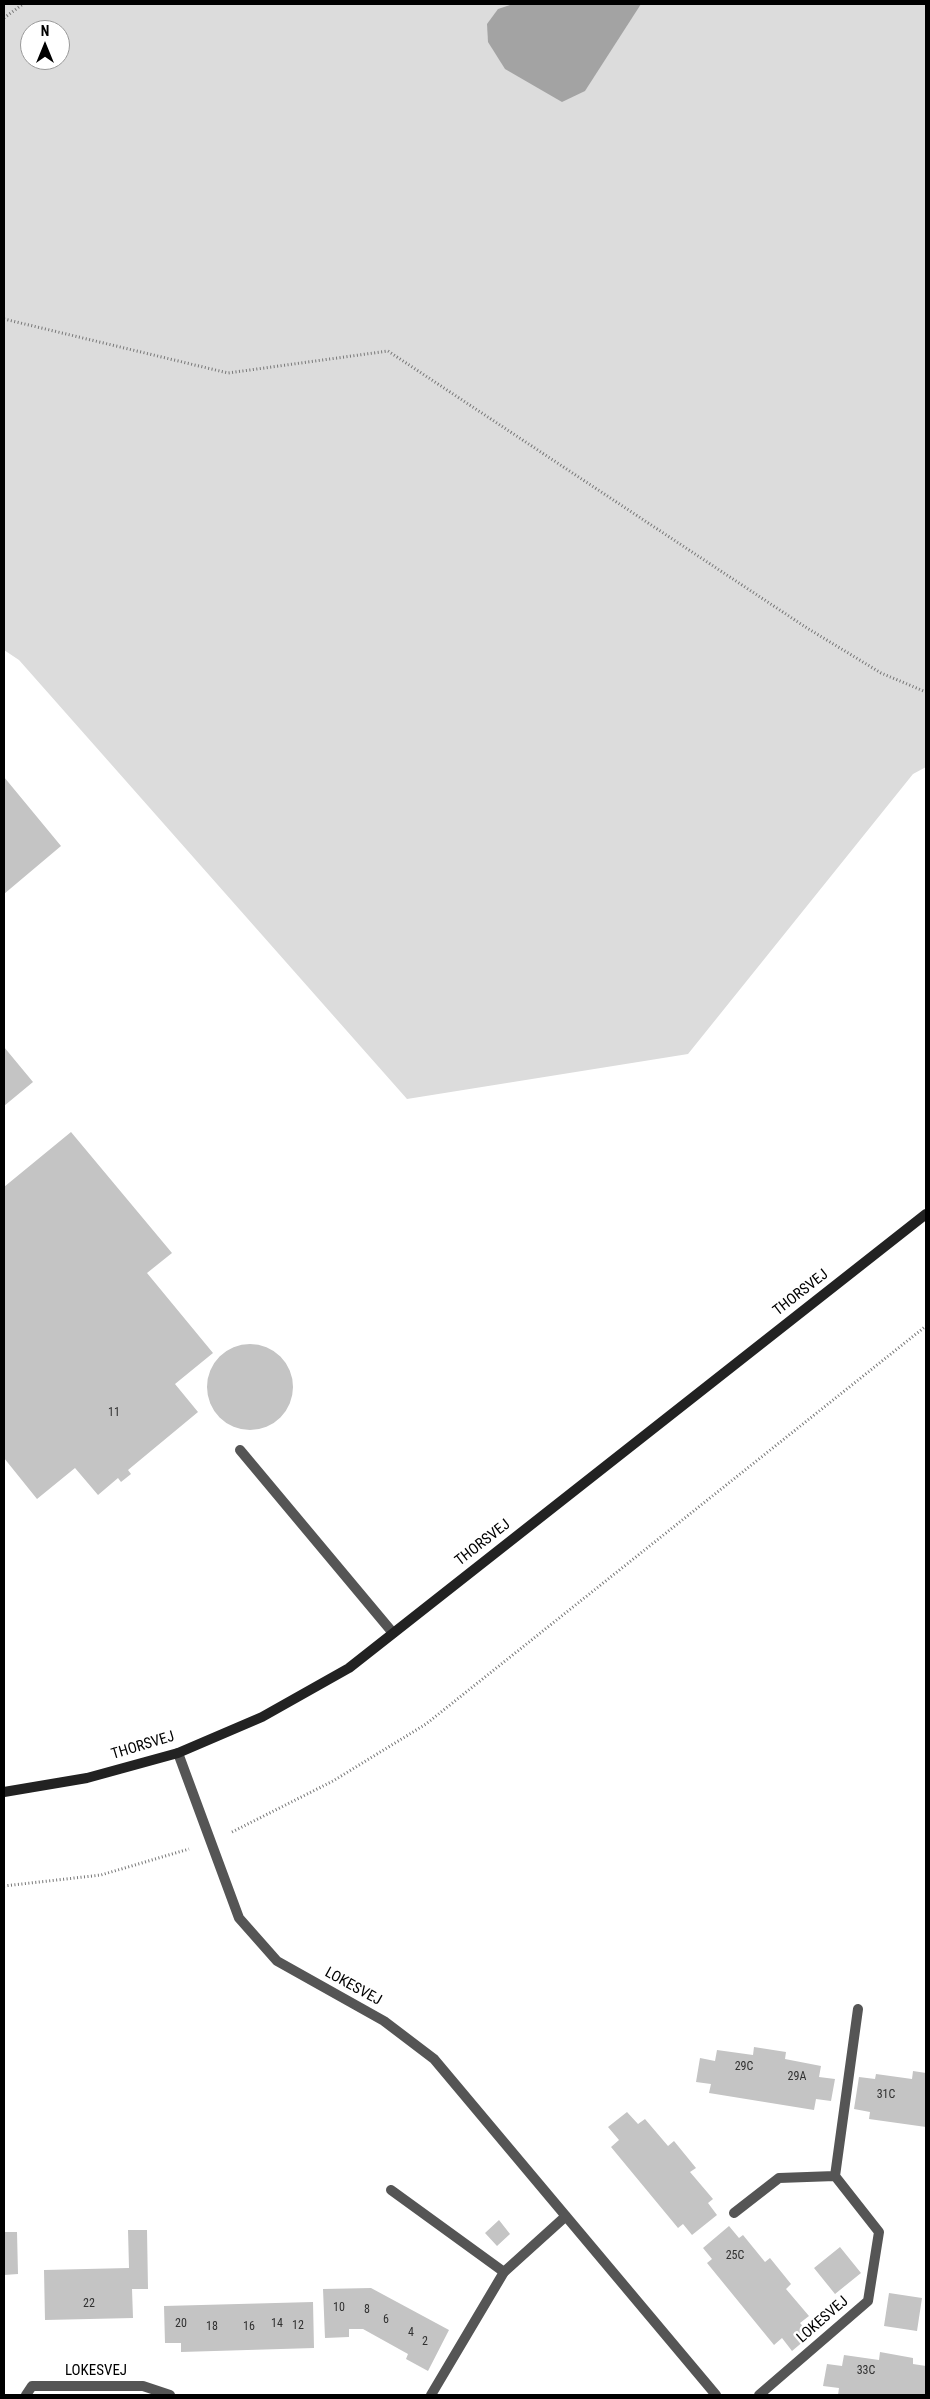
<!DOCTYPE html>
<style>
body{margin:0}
#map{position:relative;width:930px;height:2399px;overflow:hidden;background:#fff;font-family:"Roboto Condensed",sans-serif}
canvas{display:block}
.frame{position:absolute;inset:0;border:5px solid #000;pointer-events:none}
.north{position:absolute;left:20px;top:20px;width:50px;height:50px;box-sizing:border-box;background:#fff;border:1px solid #999;border-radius:50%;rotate:0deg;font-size:14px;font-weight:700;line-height:20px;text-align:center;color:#000}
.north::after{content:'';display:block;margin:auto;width:18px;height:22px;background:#000;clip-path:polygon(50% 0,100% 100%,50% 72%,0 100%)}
</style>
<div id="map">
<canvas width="930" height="2399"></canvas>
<div class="frame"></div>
<div class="north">N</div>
</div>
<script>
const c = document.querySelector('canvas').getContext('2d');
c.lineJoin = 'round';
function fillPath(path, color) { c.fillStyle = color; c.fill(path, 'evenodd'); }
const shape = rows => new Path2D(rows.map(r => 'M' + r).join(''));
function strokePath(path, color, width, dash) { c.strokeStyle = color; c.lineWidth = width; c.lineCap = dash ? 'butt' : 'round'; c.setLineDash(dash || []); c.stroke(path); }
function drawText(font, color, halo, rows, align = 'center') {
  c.font = font + ' "Roboto Condensed",sans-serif'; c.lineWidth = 5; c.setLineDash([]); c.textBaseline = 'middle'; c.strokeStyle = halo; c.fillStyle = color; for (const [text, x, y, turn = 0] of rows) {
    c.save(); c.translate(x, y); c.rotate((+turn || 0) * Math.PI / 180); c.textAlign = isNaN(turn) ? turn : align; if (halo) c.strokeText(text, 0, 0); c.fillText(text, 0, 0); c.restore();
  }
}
const green = shape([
 [4,4,926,4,926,767,913,774,688,1054,407,1099,19,660,4,650],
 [30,30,60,30,60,60,30,60]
]);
const water = shape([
 [513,4,641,4,585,91,562,102,505,69,488,42,487,24,498,9]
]);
const building = shape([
 [4,777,61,846,4,894],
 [4,1047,33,1082,4,1106],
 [71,1132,172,1253,147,1273,213,1353,175,1384,198,1412,128,1470,131,1474,121,1482,118,1478,98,1495,75,1468,37,1499,4,1458,4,1187],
 '207 1387a43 43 0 1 1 86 0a43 43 0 1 1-86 0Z',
 [754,2047,786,2052,785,2059,821,2066,819,2077,835,2079,831,2101,816,2099,814,2110,709,2093,711,2084,696,2082,700,2058,715,2061,717,2050,753,2055],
 [913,2071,926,2073,926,2127,869,2119,870,2112,854,2109,859,2077,875,2079,876,2074,912,2079],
 [627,2112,638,2124,645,2119,668,2146,674,2141,696,2168,690,2172,713,2199,708,2203,717,2215,692,2235,683,2224,678,2228,611,2147,619,2140,608,2127],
 [499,2220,510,2234,497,2246,485,2233],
 [729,2226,739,2238,743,2235,765,2262,770,2258,791,2284,786,2289,809,2316,800,2323,811,2335,792,2351,782,2338,774,2345,707,2263,712,2259,703,2248],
 [128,2230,147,2230,148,2289,132,2289,133,2318,45,2320,44,2270,129,2268],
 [4,2232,17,2232,18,2274,4,2275],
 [840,2247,861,2273,835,2294,814,2268],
 [371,2288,449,2330,428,2371,406,2359,408,2354,363,2329,349,2329,349,2337,325,2338,323,2289],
 [889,2293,922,2298,917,2331,884,2326],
 [313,2302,314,2348,181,2352,181,2343,165,2343,164,2306],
 [880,2352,913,2358,913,2364,926,2366,926,2395,838,2395,839,2388,823,2386,827,2364,842,2366,844,2355,879,2360]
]);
const path = shape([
 [4,18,23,4],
 [4,319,228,373,388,351,807,628,881,673,926,692],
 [232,1832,333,1781,426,1724,926,1326],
 [4,1886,101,1875,189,1849]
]);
const lane = shape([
 [240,1450,393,1633],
 [391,2190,504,2272]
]);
const street = shape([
 [178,1753,239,1918,277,1961,384,2021,434,2059,716,2395],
 [835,2176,858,2009],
 [734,2213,779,2178,835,2176,879,2232,868,2301,759,2395],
 [26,2395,32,2386,143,2386,170,2395],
 [431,2395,504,2272,566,2216]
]);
const secondary = shape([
 [4,1792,87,1778,178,1753,262,1717,349,1668,926,1214]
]);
const numberNames = [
 ["11",114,1413],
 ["29C",744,2067],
 ["29A",797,2077],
 ["31C",886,2095],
 ["25C",735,2256],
 ["22",89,2304],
 ["10",339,2308],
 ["8",367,2310],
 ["6",386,2320],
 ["20",181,2324],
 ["14",277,2324],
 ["12",298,2326],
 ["18",212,2327],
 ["16",249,2327],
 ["4",411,2333],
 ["2",425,2342],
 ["33C",866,2371]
];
const streetNames = [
 ["THORSVEJ",801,1293,-38],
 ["THORSVEJ",483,1543,-38],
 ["THORSVEJ",143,1746,-17],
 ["LOKESVEJ",353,1987,29],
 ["LOKESVEJ",823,2320,-41],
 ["LOKESVEJ",96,2371]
];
fillPath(green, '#dcdcdc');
fillPath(water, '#a3a3a3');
fillPath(building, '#c4c4c4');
strokePath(path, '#777', 3, [1, 2.5]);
strokePath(lane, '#555', 10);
strokePath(street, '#555', 10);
strokePath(secondary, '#222', 10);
drawText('12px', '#313131', null, numberNames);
drawText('15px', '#000', '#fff', streetNames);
</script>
